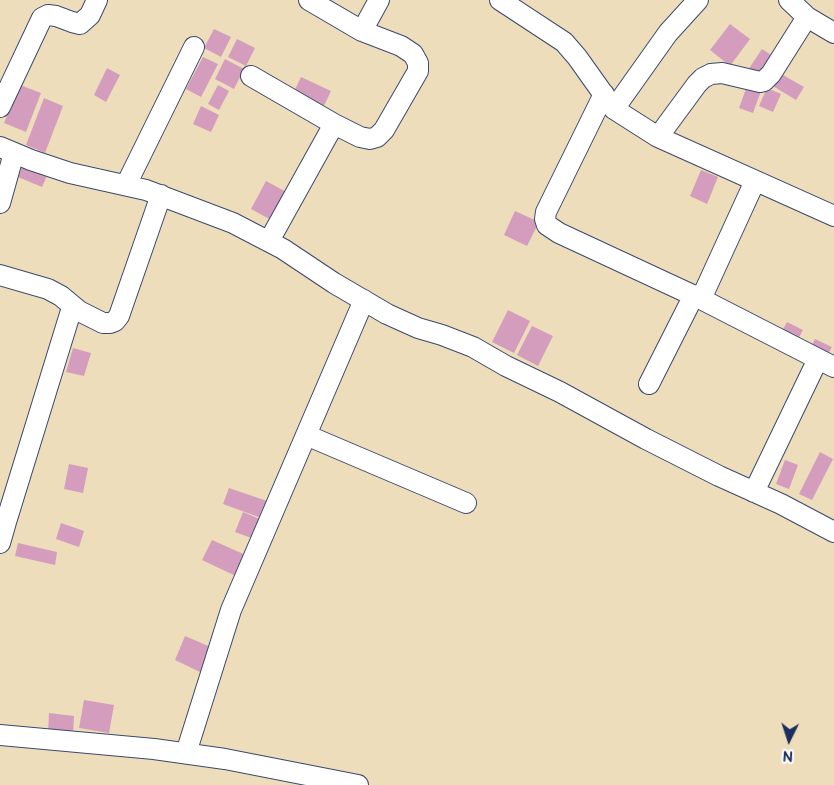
<!DOCTYPE html>
<style>
body{margin:0}
#map{position:relative;width:834px;height:785px;overflow:hidden;background:#edddba;font-family:"Balsamiq Sans",sans-serif}
canvas{display:block}
.north{position:absolute;left:764px;top:715px;width:50px;height:50px;-webkit-text-stroke:4px #fff;paint-order:stroke;rotate:184deg;font-size:14px;font-weight:700;line-height:20px;text-align:center;color:#1b2f5e}
.north::after{content:'';display:block;margin:auto;width:18px;height:22px;background:#1b2f5e;clip-path:polygon(50% 0,100% 100%,50% 72%,0 100%)}
</style>
<div id="map">
<canvas width="834" height="785"></canvas>
<div class="north">N</div>
</div>
<script>
const c = document.querySelector('canvas').getContext('2d');
c.lineJoin = 'round';
function fillPath(path, color) { c.fillStyle = color; c.fill(path, 'evenodd'); }
const shape = rows => new Path2D(rows.map(r => 'M' + r).join(''));
function strokePath(path, color, width, dash) { c.strokeStyle = color; c.lineWidth = width; c.lineCap = dash ? 'butt' : 'round'; c.setLineDash(dash || []); c.stroke(path); }
const building = shape([
 [730,24,750,39,730,66,710,50],
 [214,29,231,37,221,57,204,48],
 [237,39,255,48,246,66,228,57],
 [762,49,776,58,763,79,748,70],
 [203,57,218,64,201,97,186,89],
 [225,59,244,69,234,89,215,79],
 [107,68,120,75,106,102,94,95],
 [776,71,804,87,796,100,768,83],
 [301,77,331,91,322,110,292,96],
 [20,85,41,93,26,132,4,123],
 [218,85,229,91,219,110,208,104],
 [747,86,761,91,753,113,739,108],
 [767,88,781,94,773,112,759,106],
 [44,98,63,106,45,153,26,145],
 [201,106,219,115,211,132,193,124],
 [24,161,49,171,42,187,18,177],
 [701,170,718,177,707,204,690,196],
 [266,181,290,194,275,222,251,209],
 [515,211,539,222,527,246,504,235],
 [508,310,530,321,514,353,492,342],
 [787,322,803,330,797,341,781,333],
 [532,326,553,336,538,366,517,355],
 [815,339,832,347,826,357,810,348],
 [73,348,91,353,84,376,66,372],
 [820,452,833,459,812,500,799,494],
 [785,460,798,465,789,489,776,484],
 [69,464,88,468,83,493,64,489],
 [229,488,270,502,264,519,223,504],
 [243,512,262,520,254,539,235,532],
 [61,523,84,531,79,547,56,539],
 [212,540,250,557,240,578,202,560],
 [18,543,57,552,55,565,15,556],
 [185,636,213,648,202,673,175,660],
 [84,700,114,705,109,733,79,728],
 [49,713,74,716,73,734,48,732]
]);
const minor = shape([
 [500,0,564,42,577,57,614,109,658,137,834,216],
 [789,0,807,17,834,33],
 [362,31,379,0],
 [251,76,334,124,360,137,370,139,377,137,384,130,418,71,418,63,413,54,401,46,362,31,309,0],
 [604,94,546,212,545,219,547,225,559,233,701,299,834,367],
 [0,107,42,18,48,15,56,16,72,22,80,24,90,15,97,0],
 [614,109,668,33,698,0],
 [658,137,697,84,703,78,711,74,722,73,760,82,764,81,771,74,807,17],
 [0,147,31,160,70,173,146,190,233,223,283,249,334,283,387,314,418,328,442,335,473,347,506,366,560,392,646,439,719,476,781,504,834,532],
 [126,185,194,47],
 [0,203,14,153],
 [269,241,334,124],
 [0,275,48,289,61,296,79,311],
 [701,299,755,181],
 [649,384,694,295],
 [306,435,466,503],
 [754,492,818,359],
 [0,543,6,522,70,314,74,311,79,311,103,323,110,323,115,321,119,316,161,195],
 [0,735,154,749,225,759,358,785],
 [186,753,231,610,364,300]
]);
fillPath(building, '#d49dbd');
strokePath(minor, '#3a496c', 22);
strokePath(minor, '#fff', 20);
</script>
